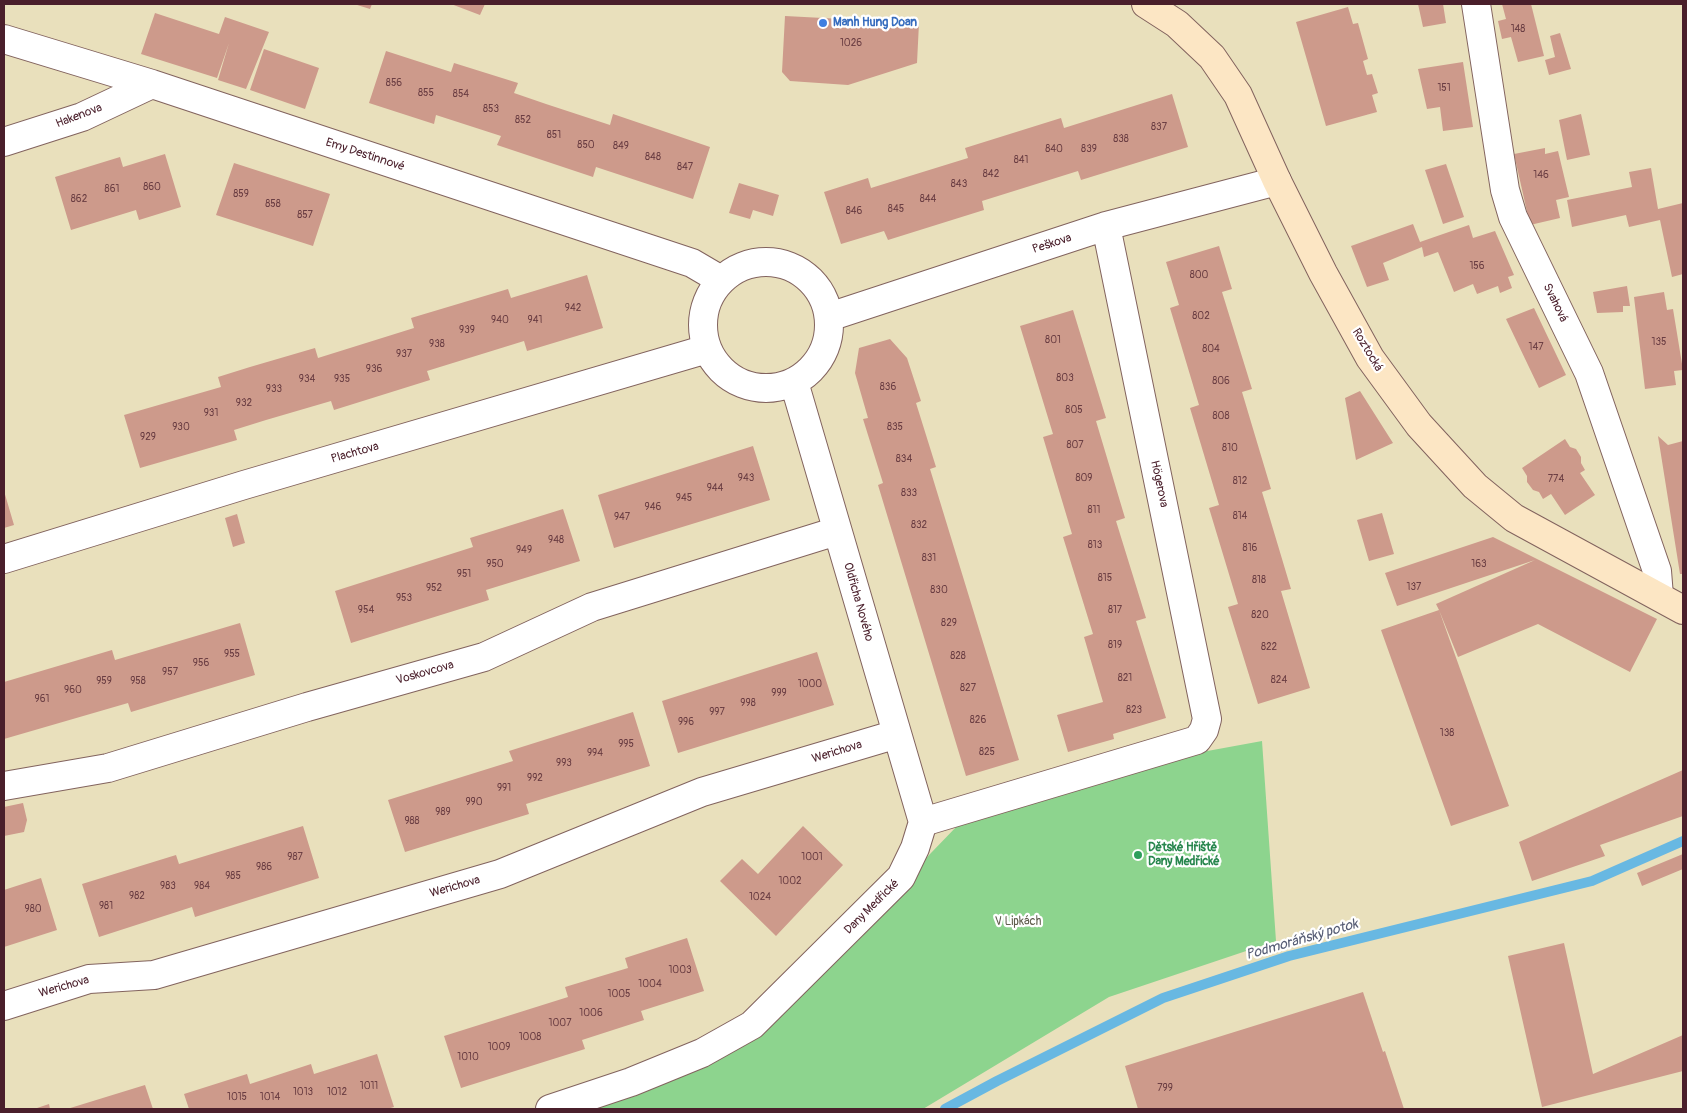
<!DOCTYPE html>
<meta charset="utf-8">
<style>
body{margin:0}
#map{position:relative;width:1687px;height:1113px;overflow:hidden;background:#e9e0bc;font-family:Pangolin,sans-serif}
canvas{display:block}
.frame{position:absolute;inset:0;border:5px solid #4a1f2b;pointer-events:none}
</style>
<div id="map">
<canvas width="1687" height="1113"></canvas>
<div class="frame"></div>
</div>
<script>
const c = document.querySelector('canvas').getContext('2d');
c.lineJoin = 'round';
function fillPath(path, color) { c.fillStyle = color; c.fill(path, 'evenodd'); }
const shape = rows => new Path2D(rows.map(r => 'M' + r).join(''));
function strokePath(path, color, width, dash) { c.strokeStyle = color; c.lineWidth = width; c.lineCap = dash ? 'butt' : 'round'; c.setLineDash(dash || []); c.stroke(path); }
function drawText(font, color, halo, rows, align = 'center') {
  c.font = font + ' Pangolin,sans-serif'; c.lineWidth = 4.5; c.setLineDash([]); c.textBaseline = 'middle'; c.strokeStyle = halo; c.fillStyle = color; for (const [text, x, y, turn = 0] of rows) {
    c.save(); c.translate(x, y); c.rotate((+turn || 0) * Math.PI / 180); c.textAlign = isNaN(turn) ? turn : align; if (halo) c.strokeText(text, 0, 0); c.fillText(text, 0, 0); c.restore();
  }
}
const green = shape([
 [1262,741,1276,941,1109,997,923,1109,584,1109,759,1031,959,824,1191,754]
]);
const stream = shape([
 [945,1109,997,1081,1163,998,1289,956,1592,881,1683,841]
]);
const building = shape([
 [354,4,372,4,370,9],
 [451,4,485,4,480,15],
 [1418,4,1443,4,1446,23,1423,27],
 [1502,4,1531,4,1544,56,1518,62,1511,37,1502,39,1498,21,1506,19],
 [1348,7,1353,24,1358,23,1368,59,1363,61,1367,75,1372,74,1378,93,1372,95,1377,112,1326,126,1296,22],
 [155,13,219,34,225,17,269,32,246,89,218,80,229,43,217,78,141,54],
 [785,16,919,23,917,63,848,85,790,81,782,72],
 [1560,33,1571,69,1549,75,1545,60,1555,57,1550,36],
 [264,49,319,68,305,109,250,90],
 [386,51,451,72,454,63,518,83,514,93,546,104,610,125,613,114,710,147,693,199,596,167,593,177,497,145,501,136,436,115,434,124,369,103],
 [1463,62,1473,127,1443,131,1440,107,1427,109,1418,69],
 [1172,94,1188,147,1081,180,1078,171,982,201,984,210,888,240,884,231,841,244,824,192,868,178,871,188,968,158,965,148,1061,118,1064,128],
 [1581,114,1590,155,1567,160,1559,120],
 [1545,148,1545,154,1558,151,1569,197,1556,200,1560,218,1530,225,1514,154],
 [165,154,181,207,139,220,136,210,71,230,55,177,120,157,123,167],
 [234,163,330,194,313,246,216,215],
 [1446,164,1464,217,1443,224,1425,170],
 [1651,168,1658,209,1683,203,1683,274,1672,277,1660,220,1629,227,1626,215,1572,227,1567,200,1632,187,1629,172],
 [739,183,779,195,773,216,753,210,750,219,729,213],
 [1413,224,1420,242,1469,225,1473,238,1495,231,1514,275,1508,277,1512,288,1500,293,1498,286,1477,294,1473,284,1454,292,1438,252,1424,257,1422,247,1383,263,1389,280,1367,287,1351,246],
 [1219,246,1232,289,1222,292,1252,389,1242,392,1271,489,1262,492,1291,589,1281,591,1310,688,1258,704,1228,607,1238,604,1209,508,1219,505,1190,408,1199,405,1170,308,1179,305,1166,262],
 [587,275,603,328,527,351,524,341,427,371,430,380,334,410,331,401,266,420,234,430,237,440,140,468,124,415,221,387,218,377,250,367,315,348,318,358,414,328,411,318,508,289,511,298],
 [1627,286,1630,306,1623,306,1623,312,1597,313,1593,292],
 [1664,292,1667,310,1673,309,1683,370,1674,371,1676,385,1645,389,1634,297],
 [1534,308,1566,375,1539,388,1506,319],
 [1073,310,1106,418,1096,421,1125,518,1116,521,1146,618,1136,621,1166,718,1113,734,1114,739,1068,752,1057,715,1103,702,1084,637,1093,634,1063,537,1072,534,1043,437,1053,434,1020,326],
 [890,339,907,358,921,401,916,403,936,467,930,469,1019,760,966,776,878,485,883,483,863,419,868,418,855,373,859,348],
 [1360,391,1393,443,1356,460,1345,398],
 [1658,436,1668,445,1683,441,1683,574,1680,574],
 [1565,439,1570,447,1576,449,1581,457,1581,463,1585,470,1580,473,1595,495,1565,515,1551,494,1543,499,1539,492,1533,490,1527,482,1527,476,1522,468],
 [753,446,770,500,614,548,598,495],
 [4,491,14,525,4,528],
 [563,509,580,561,486,590,489,600,351,643,335,591,473,547,470,538],
 [1382,513,1394,554,1369,561,1357,520],
 [237,514,245,543,233,547,225,518],
 [1493,537,1657,619,1630,672,1538,624,1458,657,1439,610,1509,806,1451,826,1381,630,1439,610,1436,604,1535,560,1397,606,1385,573],
 [240,623,255,675,131,712,128,703,4,739,4,682,112,650,115,660],
 [817,652,834,705,678,753,662,701],
 [633,712,650,766,526,804,529,814,405,852,388,800,513,761,509,751],
 [1683,770,1683,816,1600,845,1605,856,1532,881,1519,842],
 [23,803,27,820,24,832,4,836,4,807],
 [303,826,319,878,195,917,192,907,99,937,82,884,176,855,179,864],
 [803,826,843,865,776,936,720,881,742,859,758,874],
 [1683,854,1683,869,1642,886,1637,873],
 [41,878,57,930,4,947,4,890],
 [687,938,704,991,641,1011,644,1020,582,1040,585,1049,461,1088,444,1036,568,997,565,987,628,968,625,958],
 [1564,943,1593,1074,1683,1035,1683,1071,1542,1107,1508,956],
 [1363,992,1383,1052,1385,1051,1404,1109,1138,1109,1125,1066],
 [377,1054,394,1107,387,1109,189,1109,184,1094,247,1074,250,1084,311,1064,314,1074],
 [145,1085,153,1109,67,1109],
 [49,1104,50,1109,34,1109]
]);
const street = shape([
 [1476,4,1505,190,1513,217,1589,373,1657,571,1659,596],
 [4,39,152,84,692,263,721,280],
 [4,142,82,117,152,84],
 '703 325a63 63 0 1 1 126 0a63 63 0 1 1-126 0Z',
 [829,317,1106,226,1277,181],
 [794,382,923,822],
 [4,559,244,485,707,349],
 [4,786,108,768,307,707,484,657,592,607,837,531],
 [4,1006,89,979,154,975,500,874,702,792,897,734],
 [550,1109,631,1082,702,1053,752,1025,901,877,915,848,923,822,1197,740,1204,730,1207,719,1106,226]
]);
const secondary = shape([
 [1146,4,1177,24,1212,57,1238,95,1277,181,1323,273,1370,358,1419,425,1475,486,1514,518,1683,610]
]);
const markers = [
 [823,23,5,"#3f7fe0"],
 [1138,855,5,"#2e9e5b"]
];
const numberNames = [
 ["148",1518,29],
 ["1026",851,43],
 ["856",394,83],
 ["151",1444,88],
 ["855",426,93],
 ["854",461,94],
 ["853",491,109],
 ["852",523,120],
 ["837",1159,127],
 ["851",554,135],
 ["838",1121,139],
 ["850",586,145],
 ["849",621,146],
 ["840",1054,149],
 ["839",1089,149],
 ["848",653,157],
 ["841",1021,160],
 ["847",685,167],
 ["842",991,174],
 ["146",1541,175],
 ["843",959,184],
 ["860",152,187],
 ["861",112,189],
 ["859",241,194],
 ["862",79,199],
 ["844",928,199],
 ["858",273,204],
 ["845",896,209],
 ["846",854,211],
 ["857",305,215],
 ["156",1477,266],
 ["800",1199,275],
 ["942",573,308],
 ["802",1201,316],
 ["940",500,320],
 ["941",535,320],
 ["939",467,330],
 ["801",1053,340],
 ["135",1659,342],
 ["938",437,344],
 ["147",1536,347],
 ["804",1211,349],
 ["937",404,354],
 ["936",374,369],
 ["803",1065,378],
 ["934",307,379],
 ["935",342,379],
 ["806",1221,381],
 ["836",888,387],
 ["933",274,389],
 ["932",244,403],
 ["805",1074,410],
 ["931",211,413],
 ["808",1221,416],
 ["930",181,427],
 ["835",895,427],
 ["929",148,437],
 ["807",1075,445],
 ["810",1230,448],
 ["834",904,459],
 ["943",746,478],
 ["809",1084,478],
 ["774",1556,479],
 ["812",1240,481],
 ["944",715,488],
 ["833",909,493],
 ["945",684,498],
 ["946",653,507],
 ["811",1094,510],
 ["814",1240,516],
 ["947",622,517],
 ["832",919,525],
 ["948",556,540],
 ["813",1095,545],
 ["816",1250,548],
 ["949",524,550],
 ["831",929,558],
 ["950",495,564],
 ["163",1479,564],
 ["951",464,574],
 ["815",1105,578],
 ["818",1259,580],
 ["137",1414,587],
 ["952",434,588],
 ["830",939,590],
 ["953",404,598],
 ["954",366,610],
 ["817",1115,610],
 ["820",1260,615],
 ["829",949,623],
 ["819",1115,645],
 ["822",1269,647],
 ["955",232,654],
 ["828",958,656],
 ["956",201,663],
 ["957",170,672],
 ["821",1125,678],
 ["824",1279,680],
 ["959",104,681],
 ["958",138,681],
 ["1000",810,684],
 ["827",968,688],
 ["960",73,690],
 ["999",779,693],
 ["961",42,699],
 ["998",748,703],
 ["823",1134,710],
 ["997",717,712],
 ["826",978,720],
 ["996",686,722],
 ["138",1447,733],
 ["995",626,744],
 ["825",987,752],
 ["994",595,753],
 ["993",564,763],
 ["992",535,778],
 ["991",504,788],
 ["990",474,802],
 ["989",443,812],
 ["988",412,821],
 ["987",295,857],
 ["1001",812,857],
 ["986",264,867],
 ["985",233,876],
 ["1002",790,881],
 ["983",168,886],
 ["984",202,886],
 ["982",137,896],
 ["1024",760,897],
 ["981",106,906],
 ["980",33,909],
 ["1003",680,970],
 ["1004",650,984],
 ["1005",619,994],
 ["1006",591,1013],
 ["1007",560,1023],
 ["1008",530,1037],
 ["1009",499,1047],
 ["1010",468,1057],
 ["1011",369,1086],
 ["799",1165,1088],
 ["1013",303,1092],
 ["1012",337,1092],
 ["1015",237,1097],
 ["1014",270,1097]
];
const shopNames = [
 ["Manh Hung Doan",833,23]
];
const streetNames = [
 ["Hakenova",79,116,-21],
 ["Emy Destinnové",365,155,18],
 ["Peškova",1052,244,-18],
 ["Svahová",1555,303,64],
 ["Roztocká",1367,350,59],
 ["Plachtova",355,453,-16],
 ["Högerova",1159,484,78],
 ["Oldřicha Nového",858,602,74],
 ["Voskovcova",425,673,-16],
 ["Werichova",837,752,-17],
 ["Werichova",455,887,-16],
 ["Dany Medřické",872,907,-45],
 ["Werichova",64,987,-16]
];
const leisureNames = [
 ["Dětské Hřiště",1148,848],
 ["Dany Medřické",1148,862]
];
const parkNames = [
 ["V Lipkách",1018,922]
];
const waterNames = [
 ["Podmoráňský potok",1302,940,-16]
];
fillPath(green, '#8dd48e');
strokePath(stream, '#68b8e2', 10);
fillPath(building, '#cd9a8b');
strokePath(street, '#82635e', 30);
strokePath(secondary, '#82635e', 30);
strokePath(street, '#fff', 28);
strokePath(secondary, '#fce6c4', 28);
for (const [x, y, r, color] of markers) { const dot = new Path2D(); dot.arc(x, y, r, 0, 2 * Math.PI); c.fillStyle = color; c.fill(dot); strokePath(dot, '#fff', 2); }
drawText('10px', '#6b3e43', null, numberNames);
drawText('bold 12px', '#366cbe', '#fff', shopNames, 'left');
drawText('12px', '#4a1f2b', '#fff', streetNames);
drawText('bold 12px', '#27864d', '#fff', leisureNames, 'left');
drawText('12px', '#615e4e', '#fff', parkNames);
drawText('italic 14px', '#565c74', '#fff', waterNames);
</script>
